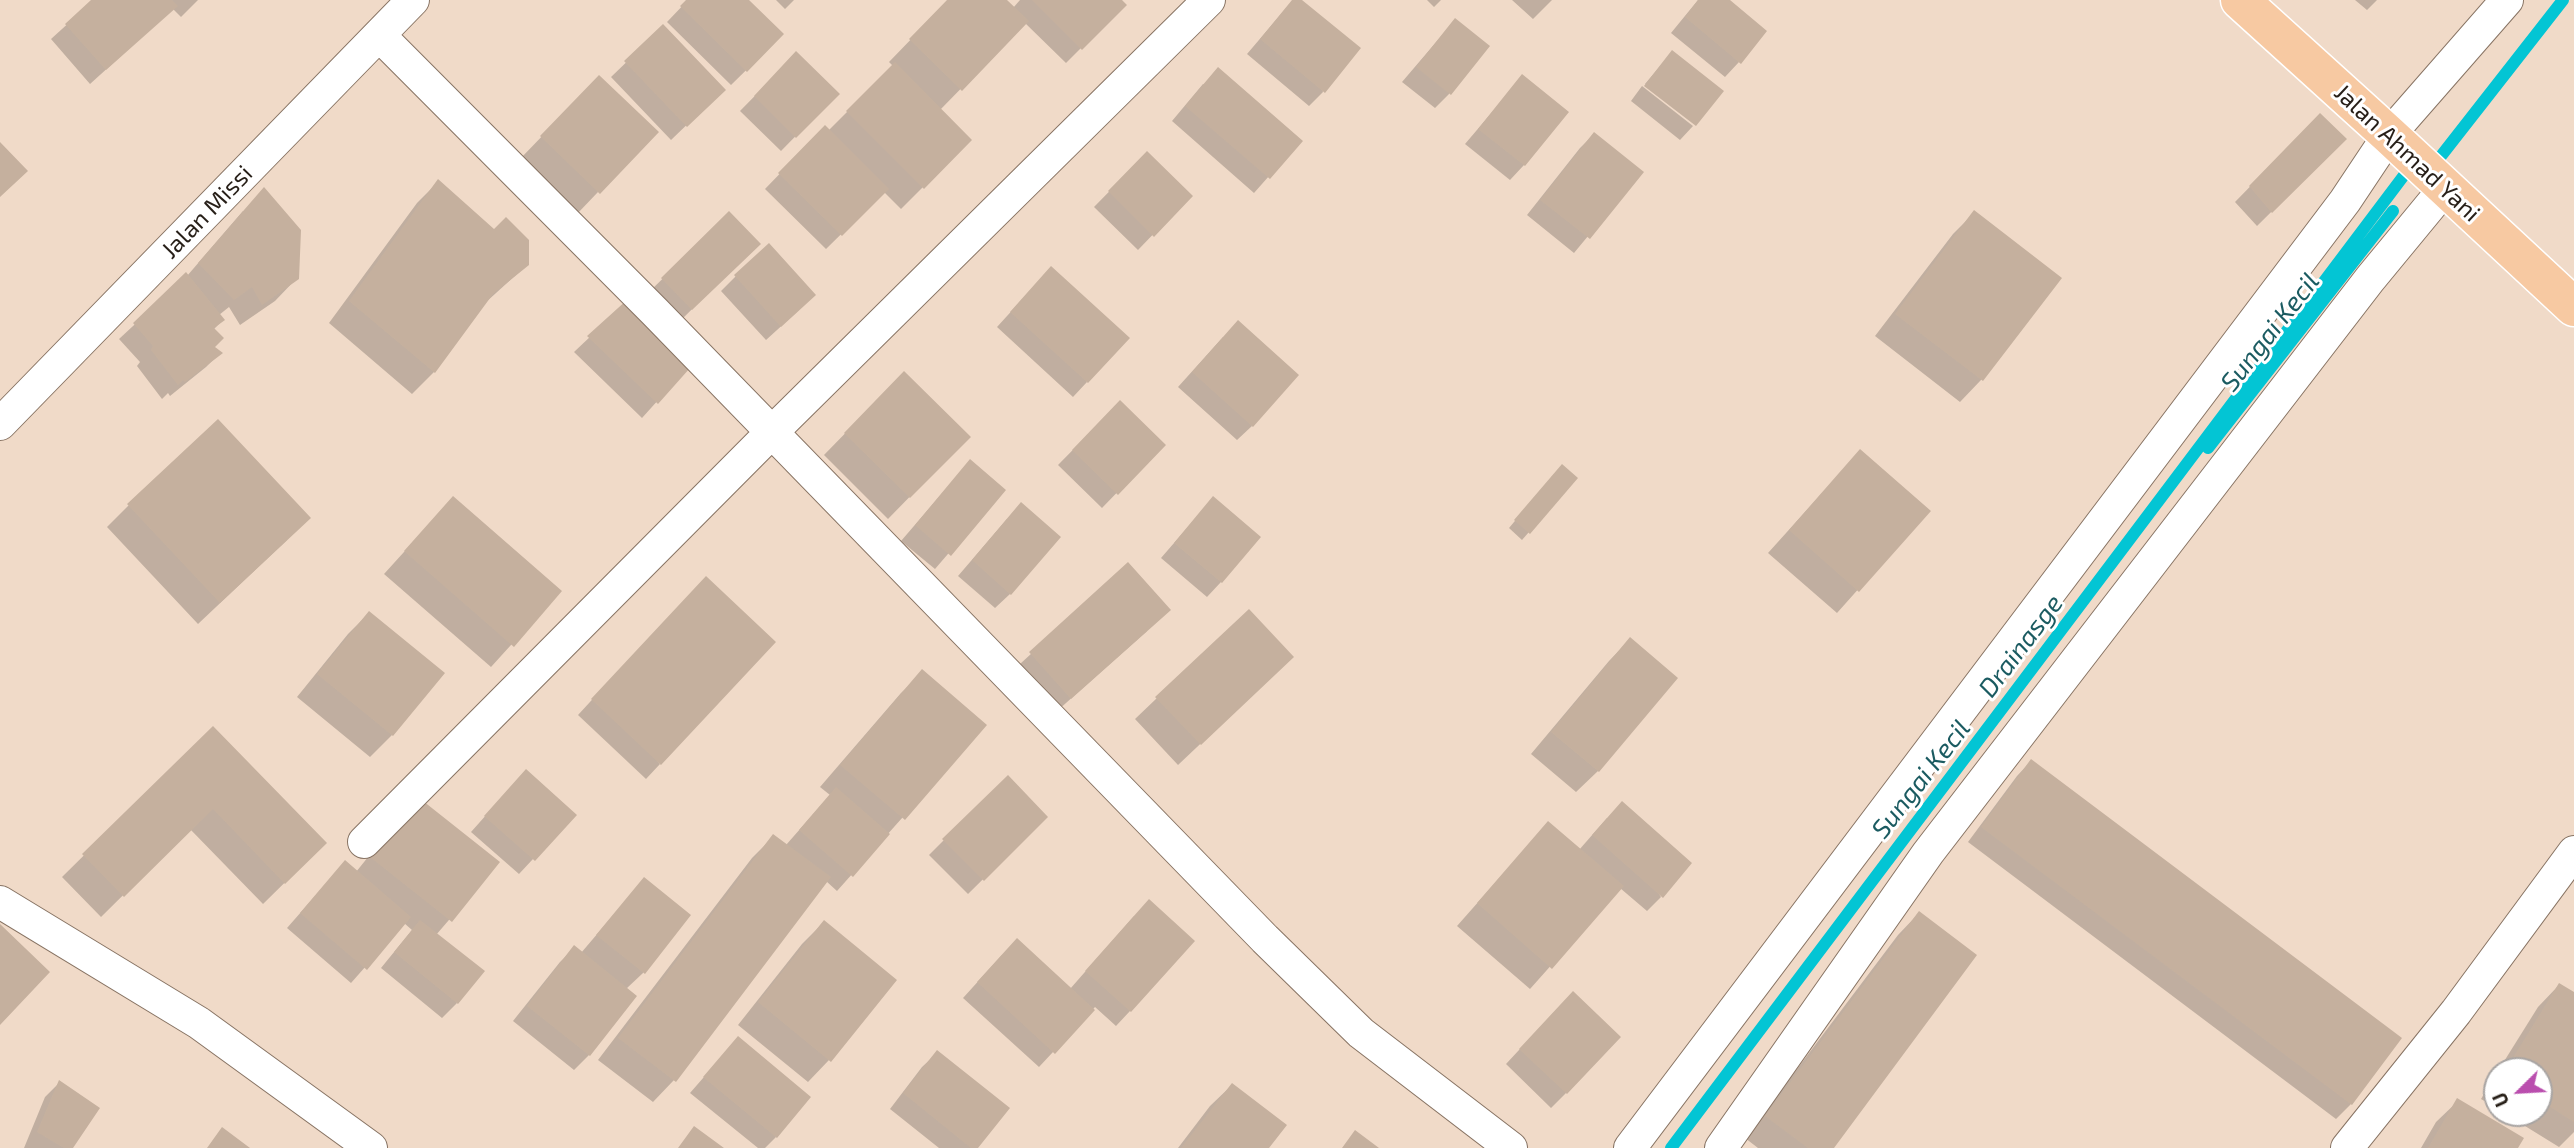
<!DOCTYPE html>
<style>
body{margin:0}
#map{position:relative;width:2574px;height:1148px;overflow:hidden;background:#f0dac8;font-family:"Exo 2",sans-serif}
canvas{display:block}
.north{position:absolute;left:2483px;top:1057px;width:70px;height:70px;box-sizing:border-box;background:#fff;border:2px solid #a9a5a3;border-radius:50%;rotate:246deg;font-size:19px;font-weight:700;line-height:28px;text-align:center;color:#271f18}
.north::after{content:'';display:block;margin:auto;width:24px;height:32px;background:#ba4eae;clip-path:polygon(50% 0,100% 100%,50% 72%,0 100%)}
</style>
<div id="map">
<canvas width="2574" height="1148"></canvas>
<div class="north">U</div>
</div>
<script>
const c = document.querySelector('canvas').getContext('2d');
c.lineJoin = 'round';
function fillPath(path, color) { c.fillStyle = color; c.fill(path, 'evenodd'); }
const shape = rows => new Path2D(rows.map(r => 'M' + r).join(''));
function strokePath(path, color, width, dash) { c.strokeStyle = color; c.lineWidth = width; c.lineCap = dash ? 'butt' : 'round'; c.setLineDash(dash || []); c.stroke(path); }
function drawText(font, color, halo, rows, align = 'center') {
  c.font = font + ' "Exo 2",sans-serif'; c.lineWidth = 6; c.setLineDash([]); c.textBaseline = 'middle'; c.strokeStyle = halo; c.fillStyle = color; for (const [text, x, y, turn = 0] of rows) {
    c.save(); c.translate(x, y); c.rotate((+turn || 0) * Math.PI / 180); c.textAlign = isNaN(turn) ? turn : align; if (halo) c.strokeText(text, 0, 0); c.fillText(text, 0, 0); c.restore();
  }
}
const shadow = shape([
 [94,0,198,0,181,17,173,9,90,84,51,39],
 [688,0,747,0,782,35,731,85,667,22],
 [776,0,794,0,785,9],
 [949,0,1005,0,1013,8,1020,0,1119,0,1124,5,1066,63,1025,23,940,110,970,140,901,209,884,192,826,249,765,189,825,127,829,130,893,66,889,62],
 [1293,0,1299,0,1323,92,1309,106,1247,54],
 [1427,0,1441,0,1434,7],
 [1512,0,1552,0,1533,19],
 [1698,0,1727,0,1739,62,1725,77,1671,33],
 [2355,0,2377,0,2367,10],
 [1455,20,1449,94,1435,108,1402,82],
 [663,27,723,90,671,140,611,77],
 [1672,52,1696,124,1645,84],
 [796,54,837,94,781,151,740,111],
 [1522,77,1524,165,1510,180,1465,144],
 [1203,84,1300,141,1254,193,1172,121],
 [1642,86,1693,126,1680,140,1631,101],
 [578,99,598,192,577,214,520,159],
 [2320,115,2345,139,2257,226,2235,202],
 [1594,134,1641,172,1574,253,1527,215,1580,148],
 [1147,153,1190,196,1138,250,1094,207],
 [438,182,528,264,485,303,434,372,412,394,329,323,417,203],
 [243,211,297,278,275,301,240,325,229,307,219,315,223,320,213,330,213,347,220,353,206,367,170,396,168,393,162,399,137,366,140,362,119,339,187,276],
 [1974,213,2059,279,1981,380,1960,402,1875,336,1953,234],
 [729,214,758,244,677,324,648,293],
 [736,276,799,310,766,340,721,291],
 [1037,283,1087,382,1073,397,997,327],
 [628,301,687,368,642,418,574,352],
 [1223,337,1252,426,1237,440,1178,387],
 [904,373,968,437,888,519,824,455],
 [1120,402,1163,445,1102,508,1058,465],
 [1860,451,1928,511,1837,613,1768,553],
 [970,461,1003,490,935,569,901,541],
 [1555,473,1576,478,1522,540,1509,528],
 [453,498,560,591,491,667,384,574],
 [1213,498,1221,582,1207,597,1161,558],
 [129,505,287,540,198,624,107,527],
 [1007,519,1010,594,995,608,958,576],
 [1128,565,1147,631,1048,719,1008,675],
 [369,613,392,735,370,757,297,697,348,634],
 [1630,639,1598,771,1576,792,1531,754,1609,661],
 [923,672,984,726,837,891,826,881,674,1080,653,1102,598,1060,752,858,774,836,786,845,830,795,820,787,901,693],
 [1270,678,1178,765,1135,719,1157,698],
 [601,690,660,764,646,779,578,715],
 [213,728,325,843,263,904,190,829,101,917,62,877],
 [2031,761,2400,1038,2351,1104,2336,1119,1968,842,2017,776],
 [1007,777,1046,817,968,894,929,855],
 [512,786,574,815,519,874,471,832],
 [1607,818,1661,897,1647,911,1620,888,1530,989,1457,926,1548,823,1579,850],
 [397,821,498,863,436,935,457,1003,442,1018,381,968,412,930,404,923,351,983,287,928,345,862,356,872],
 [644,879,643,973,626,989,635,996,589,1055,574,1070,513,1021,560,962,574,948,581,953],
 [1919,913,1831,1148,1758,1148,1745,1138,1898,935],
 [1134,916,1130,1011,1116,1026,1095,1007,1039,1067,963,998,1002,955,1070,989],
 [824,922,829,1060,808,1082,738,1025,802,944],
 [2559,985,2574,994,2574,1132,2559,1147,2504,1113,2539,1113,2539,1071,2498,1071,2538,1007],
 [1558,1008,1566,1093,1551,1108,1506,1064],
 [738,1038,776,1137,765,1148,758,1148,690,1093],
 [937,1053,976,1148,939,1148,890,1109,922,1067],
 [2497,1073,2497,1108,2481,1099],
 [59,1083,71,1148,24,1148,45,1097],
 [1232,1085,1267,1148,1178,1148,1210,1106],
 [2458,1101,2516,1148,2421,1148,2436,1122]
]);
const stream = shape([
 [2441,156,2563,0],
 [2208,448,2393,211],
 [1671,1148,2408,170]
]);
const building = shape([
 [91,0,172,0,178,6,106,70,65,24],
 [686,0,749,0,784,34,747,72,680,6],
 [947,0,1007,0,1029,21,962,91,909,39],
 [1032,0,1122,0,1127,5,1082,50],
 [1292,0,1302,0,1361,48,1325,93,1260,39],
 [1698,0,1730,0,1767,31,1741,64,1685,17],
 [1455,18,1490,46,1451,95,1416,67],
 [663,24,726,90,687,127,624,61],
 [1672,50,1724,91,1696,126,1644,86],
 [796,51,840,94,796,138,754,96],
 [895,62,972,140,924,189,846,111],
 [1218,67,1303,141,1270,179,1185,106],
 [1522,74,1569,112,1525,166,1478,129],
 [599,75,659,132,600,194,540,136],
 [2320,113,2347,139,2272,213,2249,186],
 [825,125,889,189,842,236,778,173],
 [1594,132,1644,172,1590,239,1540,200],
 [0,142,28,171,0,197],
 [1147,151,1193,196,1154,237,1108,191],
 [438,179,494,229,506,217,529,240,529,265,493,294,435,373,349,301],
 [264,187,301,230,299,279,262,305,252,287,234,300,198,263],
 [1974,210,2062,278,1983,381,1895,314],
 [729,211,761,244,692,310,661,278],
 [769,243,816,295,781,327,734,275],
 [1051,266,1130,338,1088,383,1010,312],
 [186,272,225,320,214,328,224,338,215,347,223,353,185,382,183,380,178,385,151,350,153,346,133,323],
 [628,299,690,368,658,404,587,336],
 [1238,320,1299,375,1253,427,1192,372],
 [904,371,971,437,910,498,844,433],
 [1120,400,1166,445,1118,495,1072,450],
 [218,419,311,518,220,603,127,504],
 [1860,449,1931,511,1859,592,1789,530],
 [970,459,1006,490,951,556,915,525],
 [1562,464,1578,478,1530,534,1514,520],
 [453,496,562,591,514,647,404,551],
 [1213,496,1261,537,1222,583,1174,543],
 [1021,502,1061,537,1011,595,972,560],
 [1128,562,1171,610,1071,699,1029,652],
 [706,576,776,642,661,765,591,699],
 [1249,609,1294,657,1201,745,1155,697],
 [369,611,445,673,393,736,317,674],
 [1630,637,1678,678,1599,772,1551,732],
 [922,669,987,725,905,820,840,765],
 [213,726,327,843,285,884,213,809,124,897,82,854],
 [2031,759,2402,1038,2352,1105,1981,827],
 [526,769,577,815,535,861,484,816],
 [1008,775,1048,817,984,881,942,839],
 [836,787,890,834,853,877,799,830],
 [418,797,500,862,452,922,370,857],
 [1622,801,1692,863,1663,898,1592,835],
 [1548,821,1624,886,1552,969,1477,903],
 [773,834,831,877,676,1082,618,1038],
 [345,860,411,917,367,970,300,913],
 [644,877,691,915,645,974,596,935],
 [1149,899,1195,941,1131,1012,1085,971],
 [1919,911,1977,955,1834,1148,1808,1148,1765,1116],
 [420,920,485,971,458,1004,394,952],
 [824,920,897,980,831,1062,758,1002],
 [0,924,50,972,0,1025],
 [1017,938,1095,1010,1055,1054,977,982],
 [574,945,637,996,590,1056,527,1006],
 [2559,983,2574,992,2574,1122,2539,1100,2539,1071,2505,1071],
 [1573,991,1621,1037,1567,1094,1519,1049],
 [738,1036,811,1097,777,1138,703,1077],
 [937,1050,1010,1108,978,1148,971,1148,903,1093],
 [59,1080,100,1108,73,1148,64,1148,37,1132],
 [1232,1083,1287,1125,1269,1148,1181,1148],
 [2457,1098,2524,1138,2518,1148,2428,1148],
 [694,1126,724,1148,678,1148],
 [222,1127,250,1148,207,1148],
 [1355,1130,1379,1148,1342,1148]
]);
const street = shape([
 [379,35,655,312,1265,939,1361,1033,1511,1148],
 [0,424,413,0],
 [364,842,772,432,1209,0],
 [0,902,199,1023,371,1148],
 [1630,1148,2345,201,2389,135,2507,0],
 [1721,1148,1928,853,2370,279,2445,188],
 [2347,1148,2456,1012,2574,852]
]);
const highway = shape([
 [2240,0,2389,135,2574,307]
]);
const streetNames = [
 ["Jalan Ahmad Yani",2407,153,43],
 ["Jalan Missi",207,212,-46]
];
const waterNames = [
 ["Sungai Kecil",2270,332,-52],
 ["Drainasge",2021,646,-53],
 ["Sungai Kecil",1921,779,-52]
];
fillPath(shadow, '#0003');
strokePath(stream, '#03c5d4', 12);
fillPath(building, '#c5b09e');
strokePath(street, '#877363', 34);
strokePath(highway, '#fff', 41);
strokePath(street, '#fff', 32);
strokePath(highway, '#f7c9a2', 38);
drawText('24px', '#271f18', '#fff', streetNames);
drawText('italic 26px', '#1b5b61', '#fff', waterNames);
</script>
